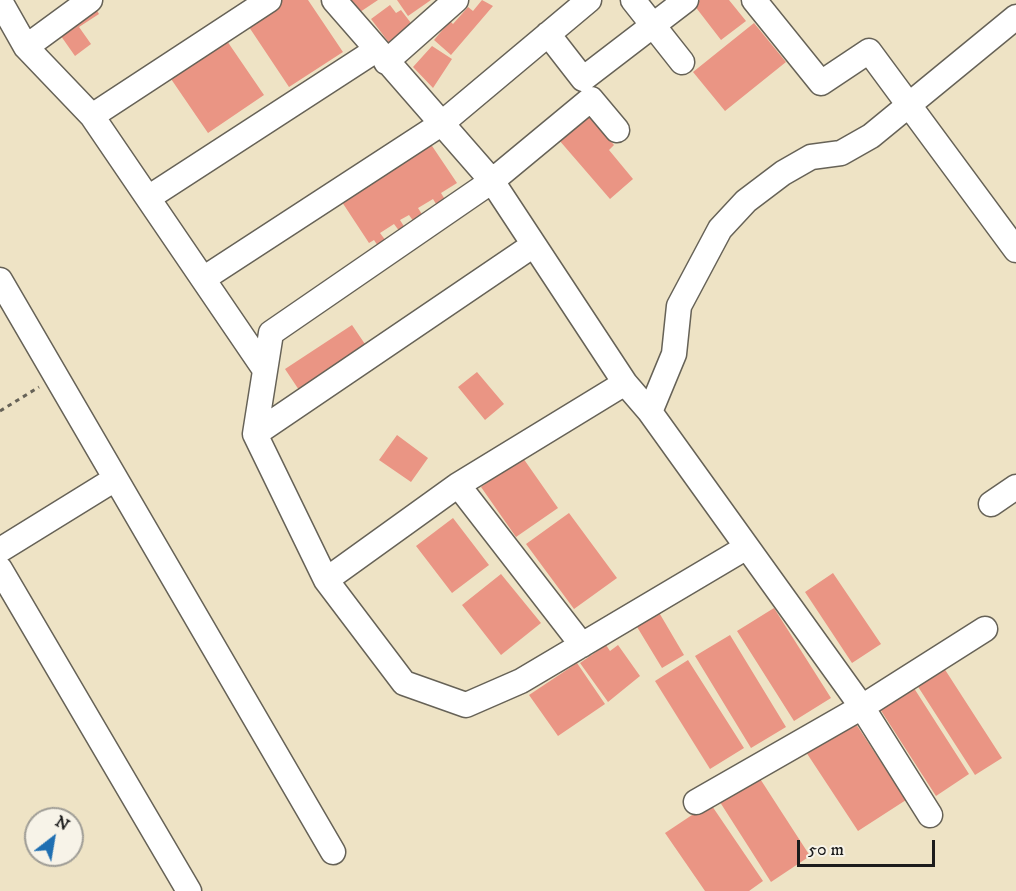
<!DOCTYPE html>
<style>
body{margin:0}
#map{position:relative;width:1016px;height:891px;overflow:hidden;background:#eee3c5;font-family:"IM FELL DW Pica",serif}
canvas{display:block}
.north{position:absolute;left:24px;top:807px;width:60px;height:60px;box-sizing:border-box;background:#f7f3e8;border:2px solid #9f9d96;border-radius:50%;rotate:31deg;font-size:16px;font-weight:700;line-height:24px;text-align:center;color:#1c1c1c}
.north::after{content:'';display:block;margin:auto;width:21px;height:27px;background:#1f6fb2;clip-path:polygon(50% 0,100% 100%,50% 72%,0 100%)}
.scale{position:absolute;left:797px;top:840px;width:138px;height:27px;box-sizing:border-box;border:3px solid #1c1c1c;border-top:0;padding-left:8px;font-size:18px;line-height:21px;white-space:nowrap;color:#1c1c1c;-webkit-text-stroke:4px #f7f3e8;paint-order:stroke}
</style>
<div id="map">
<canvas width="1016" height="891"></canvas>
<div class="north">N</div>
<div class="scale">50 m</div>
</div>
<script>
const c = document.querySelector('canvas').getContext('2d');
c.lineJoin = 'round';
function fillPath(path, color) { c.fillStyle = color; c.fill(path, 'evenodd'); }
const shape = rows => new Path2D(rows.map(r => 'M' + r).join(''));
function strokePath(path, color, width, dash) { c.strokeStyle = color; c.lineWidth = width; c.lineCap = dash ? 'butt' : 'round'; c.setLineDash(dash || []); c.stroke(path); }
const building = shape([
 [276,0,308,0,343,52,289,87,245,21],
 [347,0,378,0,357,14],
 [397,0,431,0,408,16],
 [482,0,493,6,451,55,434,40,450,21,453,24,468,7,473,11],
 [700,0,729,0,746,21,721,40,694,5],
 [93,4,99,14,79,27,91,44,75,56,56,29],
 [390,5,396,13,401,10,414,27,390,44,371,19],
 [754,23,786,62,725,111,693,72],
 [225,38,264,95,208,133,169,76],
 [432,46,452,59,433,88,413,67],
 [588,115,614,145,609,150,633,179,610,199,559,140],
 [428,140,457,183,441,193,446,201,438,207,433,199,418,208,423,216,414,222,409,215,400,220,405,228,400,232,394,224,380,233,386,241,378,246,374,240,369,243,340,199],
 [352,325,367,347,301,393,285,369],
 [477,372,504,404,485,420,458,387],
 [397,435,428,458,411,482,379,460],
 [523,458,558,508,516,537,481,487],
 [569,513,617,578,574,609,526,544],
 [453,518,489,565,452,593,416,546],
 [833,573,881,644,852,663,805,592],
 [501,574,541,623,501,655,462,605],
 [654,604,684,655,662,668,631,617],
 [774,608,831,698,794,721,737,631],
 [730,635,786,727,751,748,695,656],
 [606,645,610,651,618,645,640,676,608,702,580,663],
 [688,660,744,748,710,769,655,681],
 [577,663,605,704,558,736,529,695],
 [942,665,1002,758,975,775,915,682],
 [912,685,969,774,936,796,878,706],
 [854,721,906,800,858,831,806,752],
 [757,774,810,856,771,882,718,799],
 [710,803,763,881,749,891,705,891,665,833]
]);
const path = shape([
 [0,411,39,387]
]);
const minor = shape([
 [334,0,492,181,625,383,650,412,862,707,930,815],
 [633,0,682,62],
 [754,0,821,83,869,51,1016,250],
 [0,1,26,47,92,116,265,370],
 [548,34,583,79,686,0],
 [26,47,90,0],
 [386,62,456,0],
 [92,116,269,0],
 [617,130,591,99,492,181,271,333,255,434,326,580,404,683,466,705,521,681,747,547],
 [148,198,376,50],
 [203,279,441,124,589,0],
 [0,280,333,852],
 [650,412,674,354,679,306,720,229,746,201,783,173,811,157,841,153,871,136,1016,17],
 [255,434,532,246],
 [458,485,582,645],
 [991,504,1016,487],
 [0,550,115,479],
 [0,569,189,891],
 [326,580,458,485,625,383],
 [696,802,862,707,985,629]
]);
fillPath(building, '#ea9584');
strokePath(minor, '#666257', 27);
strokePath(path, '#666257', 3, [4.5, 4.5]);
strokePath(minor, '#fff', 24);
</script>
